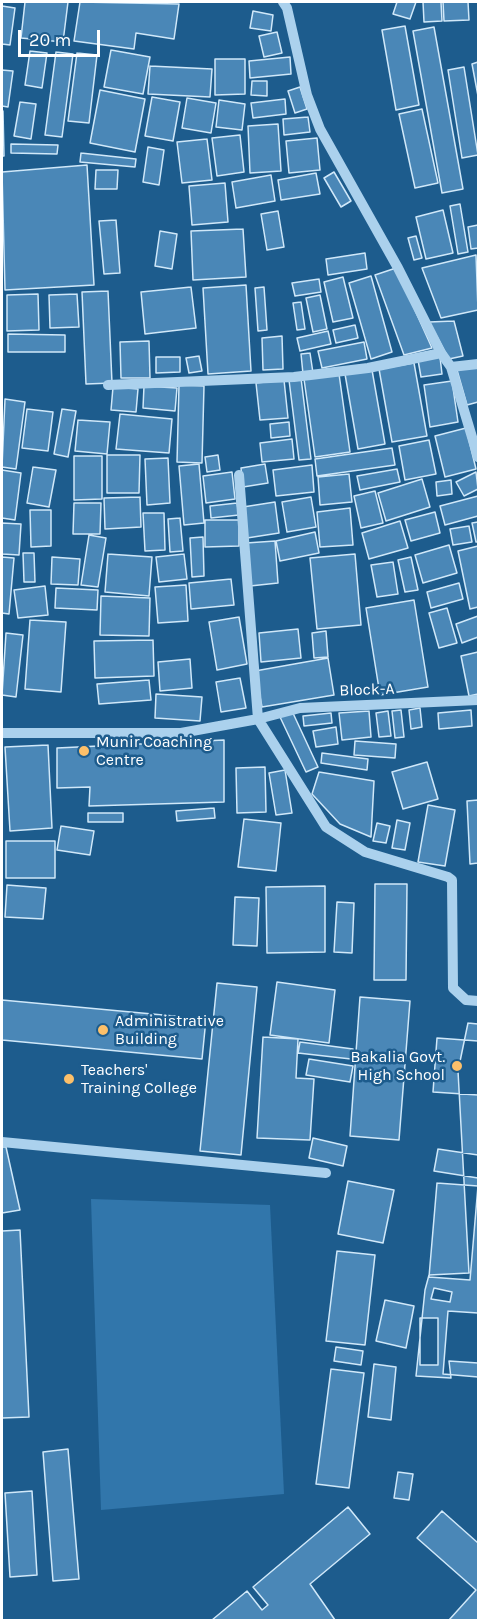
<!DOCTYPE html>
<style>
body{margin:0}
#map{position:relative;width:480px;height:1622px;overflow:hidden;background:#1d5c8d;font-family:Karla,sans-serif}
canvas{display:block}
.frame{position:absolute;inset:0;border:3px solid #fff;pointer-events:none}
.scale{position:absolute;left:18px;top:30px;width:82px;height:27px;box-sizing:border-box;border:3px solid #fff;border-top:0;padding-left:8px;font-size:18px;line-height:21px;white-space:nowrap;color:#fff;-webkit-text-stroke:4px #1d5c8d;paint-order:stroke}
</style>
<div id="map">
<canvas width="480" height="1622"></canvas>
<div class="frame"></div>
<div class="scale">20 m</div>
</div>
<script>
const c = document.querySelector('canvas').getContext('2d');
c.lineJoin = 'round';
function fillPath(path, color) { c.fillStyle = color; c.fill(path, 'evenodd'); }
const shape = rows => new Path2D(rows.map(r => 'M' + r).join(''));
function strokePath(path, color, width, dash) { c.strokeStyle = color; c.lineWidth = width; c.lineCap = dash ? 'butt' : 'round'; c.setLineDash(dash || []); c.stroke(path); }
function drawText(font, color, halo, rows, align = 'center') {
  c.font = font + ' Karla,sans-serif'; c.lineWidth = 5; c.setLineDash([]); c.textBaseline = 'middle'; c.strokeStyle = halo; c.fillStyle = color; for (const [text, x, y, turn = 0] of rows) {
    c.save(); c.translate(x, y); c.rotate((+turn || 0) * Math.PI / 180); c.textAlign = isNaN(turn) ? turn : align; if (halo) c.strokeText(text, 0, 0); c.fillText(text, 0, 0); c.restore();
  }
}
const green = shape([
 [91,1199,270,1205,284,1494,101,1510]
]);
const building = shape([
 [25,2,68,2,63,42,21,38,25,2],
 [80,2,179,4,174,39,136,33,134,49,74,41,80,2],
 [397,2,416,2,410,19,393,14,397,2],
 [423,2,441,2,442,21,424,22,423,2],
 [443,2,468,2,469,20,444,21,443,2],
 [2,6,15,8,10,45,2,44,2,6],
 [253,11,273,15,271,31,250,28,253,11],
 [405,26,419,105,396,110,382,30,405,26],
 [434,27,463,189,442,193,413,31,434,27],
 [277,32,282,53,264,57,259,36,277,32],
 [111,50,150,57,143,94,104,87,111,50],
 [30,51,47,53,42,88,25,85,30,51],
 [56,52,73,54,62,137,45,135,56,52],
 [77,53,97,55,89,123,68,121,77,53],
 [290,57,291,74,250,78,249,61,290,57],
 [215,59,245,59,245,94,215,95,215,59],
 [478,62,478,96,472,64,478,62],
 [150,66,212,69,210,97,148,94,150,66],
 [464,67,478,155,462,158,448,70,464,67],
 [2,70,13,71,8,107,2,106,2,70],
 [252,81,267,81,267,96,251,95,252,81],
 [300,87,307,109,295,113,288,91,300,87],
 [100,90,145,99,135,152,90,143,100,90],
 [152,97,180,102,173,141,145,136,152,97],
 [187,98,216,103,211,133,182,128,187,98],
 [285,99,286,114,253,118,251,103,285,99],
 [219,100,245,104,242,130,216,127,219,100],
 [20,102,36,104,31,139,14,136,20,102],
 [422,109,438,183,415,188,399,114,422,109],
 [2,111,3,111,4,156,2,156,2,111],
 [308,117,310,132,284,135,283,119,308,117],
 [278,124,281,171,250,173,248,126,278,124],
 [240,135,244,172,217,176,212,138,240,135],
 [317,138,320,170,289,173,286,141,317,138],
 [207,139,212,180,182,183,177,142,207,139],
 [11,144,58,145,57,154,11,153,11,144],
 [148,147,164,150,159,185,143,182,148,147],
 [81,153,136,159,135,167,80,162,81,153],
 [87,165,94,285,5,290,2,172,87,165],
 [96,170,118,170,117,189,95,189,96,170],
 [334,172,351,201,341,207,324,178,334,172],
 [316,173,320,194,281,200,278,180,316,173],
 [271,175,275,201,236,208,232,182,271,175],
 [225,183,228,222,192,225,189,186,225,183],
 [460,204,468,252,458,254,450,206,460,204],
 [443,210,453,253,426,259,416,217,443,210],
 [278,211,284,247,267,250,261,214,278,211],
 [116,220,120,273,104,274,99,221,116,220],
 [478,225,478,248,471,249,468,227,478,225],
 [243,229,246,277,193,280,191,231,243,229],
 [160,231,177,234,172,269,155,266,160,231],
 [416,236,422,258,414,260,408,238,416,236],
 [365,253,367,269,328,275,326,259,365,253],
 [476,255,478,310,441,318,422,268,476,255],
 [396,268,432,348,404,355,375,275,396,268],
 [371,276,392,352,371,359,349,283,371,276],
 [343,277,353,318,333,322,324,282,343,277],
 [319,279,321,292,295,296,292,283,319,279],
 [246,285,251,371,208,374,203,288,246,285],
 [191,287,196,328,145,334,141,292,191,287],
 [264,287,267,330,258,331,255,288,264,287],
 [108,291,112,383,86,384,82,292,108,291],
 [38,294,39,330,7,331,7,295,38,294],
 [77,294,79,327,50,328,49,295,77,294],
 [320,295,327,329,313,332,306,298,320,295],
 [301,302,305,329,297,330,293,303,301,302],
 [454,321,463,356,449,359,429,322,454,321],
 [355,325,358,338,336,343,333,330,355,325],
 [328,331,331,344,300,351,297,338,328,331],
 [8,334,65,335,65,352,8,352,8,334],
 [282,336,283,369,263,370,262,338,282,336],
 [149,341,150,378,121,378,120,342,149,341],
 [364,342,367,359,322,368,318,351,364,342],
 [310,353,313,373,303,374,301,354,310,353],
 [199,356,202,371,189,373,186,358,199,356],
 [156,357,180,357,180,372,156,373,156,357],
 [440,357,442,374,421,377,418,360,440,357],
 [414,363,427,436,392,442,379,369,414,363],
 [478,367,478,402,467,405,457,370,478,367],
 [372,370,385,444,358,449,345,374,372,370],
 [339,374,350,452,315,457,304,379,339,374],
 [301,378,311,459,299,460,289,380,301,378],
 [284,380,288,418,260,420,256,383,284,380],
 [452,381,458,422,430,427,424,385,452,381],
 [179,385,204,386,202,463,177,462,179,385],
 [144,386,177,388,175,411,143,408,144,386],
 [113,387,138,389,136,412,111,410,113,387],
 [5,399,25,402,16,469,2,467,5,399],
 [27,409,53,412,48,451,22,448,27,409],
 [62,409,76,411,68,457,54,454,62,409],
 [120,414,172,419,169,453,116,449,120,414],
 [78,420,110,422,107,454,75,451,78,420],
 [289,422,290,436,271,438,270,424,289,422],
 [466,428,476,469,445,477,435,436,466,428],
 [292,439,294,459,262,462,260,443,292,439],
 [429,440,436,474,405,480,399,446,429,440],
 [392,448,395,465,317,476,315,459,392,448],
 [107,455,140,455,139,493,107,493,107,455],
 [218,455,220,470,207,472,205,457,218,455],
 [74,456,102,456,102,499,74,500,74,456],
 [168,458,170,503,147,505,145,459,168,458],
 [199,464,204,523,184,525,179,466,199,464],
 [265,464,268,483,243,487,241,468,265,464],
 [312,465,314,492,276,496,273,470,312,465],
 [33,467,56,470,49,507,27,503,33,467],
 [397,469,400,482,360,490,357,476,397,469],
 [2,470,21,473,15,520,2,518,2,470],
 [232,472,235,499,206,503,203,476,232,472],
 [476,472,478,489,464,496,456,482,476,472],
 [349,474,352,502,320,505,318,477,349,474],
 [422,479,430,507,386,521,378,493,422,479],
 [451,480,452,494,437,496,436,482,451,480],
 [375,491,383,523,361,528,354,496,375,491],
 [478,496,478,516,445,525,440,506,478,496],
 [140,497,141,527,105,529,104,498,140,497],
 [311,497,316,527,287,532,282,502,311,497],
 [275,502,279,533,247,538,243,507,275,502],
 [74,503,101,503,100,534,73,534,74,503],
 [237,503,239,515,211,518,210,506,237,503],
 [350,508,353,545,320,547,317,512,350,508],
 [30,510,51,510,51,546,31,547,30,510],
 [435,512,440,533,411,541,405,520,435,512],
 [143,513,164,513,165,550,145,551,143,513],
 [180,518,183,551,170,552,168,519,180,518],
 [205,520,239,520,239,546,205,547,205,520],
 [400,521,408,548,369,559,362,533,400,521],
 [478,522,478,542,476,542,472,523,478,522],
 [2,523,21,524,19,555,2,554,2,523],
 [469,526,472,542,453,545,450,529,469,526],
 [315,532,319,553,280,561,276,541,315,532],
 [89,535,106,538,98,587,81,585,89,535],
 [203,537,204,576,192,577,190,538,203,537],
 [275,541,278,583,250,586,246,543,275,541],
 [449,545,457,573,423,583,415,555,449,545],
 [478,546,478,607,470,609,458,551,478,546],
 [23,553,34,553,35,582,24,582,23,553],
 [108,554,152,557,149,596,105,592,108,554],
 [184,554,187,579,159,582,156,557,184,554],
 [355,554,361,625,317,629,310,558,355,554],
 [2,557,14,558,9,614,2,613,2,557],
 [52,557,80,559,78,585,51,584,52,557],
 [411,557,418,590,405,592,398,560,411,557],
 [393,562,398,594,377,597,371,565,393,562],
 [231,579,234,605,191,609,189,583,231,579],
 [459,583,463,599,431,608,427,592,459,583],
 [186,585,188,621,158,623,155,587,186,585],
 [45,586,48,615,18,618,14,590,45,586],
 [56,588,98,590,97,610,55,608,56,588],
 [101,596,150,598,149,636,100,635,101,596],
 [414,600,428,687,380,695,366,608,414,600],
 [447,608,457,643,439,648,429,613,447,608],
 [478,616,478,637,462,643,456,624,478,616],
 [239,617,247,664,217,670,209,622,239,617],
 [30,620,66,622,61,692,25,689,30,620],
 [298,629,301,658,261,662,259,633,298,629],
 [326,631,328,657,314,658,312,633,326,631],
 [6,633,23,635,16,697,2,695,6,633],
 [153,640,154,676,95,678,94,641,153,640],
 [478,652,478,694,469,696,461,656,478,652],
 [328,658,334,695,262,707,255,671,328,658],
 [190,659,192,688,160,691,158,662,190,659],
 [240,678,246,708,221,712,216,682,240,678],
 [149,680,151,700,99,704,97,684,149,680],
 [156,694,202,697,200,721,155,718,156,694],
 [420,708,422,727,411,729,409,710,420,708],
 [401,710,404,737,395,738,392,711,401,710],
 [471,710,472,726,439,729,438,713,471,710],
 [292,711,318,767,306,772,280,717,292,711],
 [369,711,371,737,342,740,339,713,369,711],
 [388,711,391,736,379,737,376,713,388,711],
 [331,713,332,723,304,726,303,716,331,713],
 [336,727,338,744,316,747,313,731,336,727],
 [224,740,224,802,89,806,90,787,57,788,57,748,224,740],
 [355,741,396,744,395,758,354,755,355,741],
 [48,745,52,828,10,831,5,747,48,745],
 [322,753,368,759,367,770,321,763,322,753],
 [427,762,438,799,403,809,392,772,427,762],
 [265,767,266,812,237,813,236,768,265,767],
 [285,770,292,813,276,815,269,773,285,770],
 [319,772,374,781,371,837,340,824,312,794,319,772],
 [478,800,478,863,470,864,467,801,478,800],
 [428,805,455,810,445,866,418,862,428,805],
 [214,808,215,818,177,821,176,811,214,808],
 [88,813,123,813,123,822,88,822,88,813],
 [244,819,281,823,276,871,238,867,244,819],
 [397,820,410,823,405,850,392,848,397,820],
 [377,823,390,826,386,843,373,841,377,823],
 [61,826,94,831,90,855,57,850,61,826],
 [6,841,55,841,55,878,6,878,6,841],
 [375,884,407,884,406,980,374,980,375,884],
 [7,885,46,888,43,919,5,917,7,885],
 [325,886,325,952,267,953,266,887,325,886],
 [235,897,259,898,257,946,233,945,235,897],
 [337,902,354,903,352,953,334,952,337,902],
 [277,982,335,990,329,1043,270,1035,277,982],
 [217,983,257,987,241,1155,200,1151,217,983],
 [360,997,410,1001,399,1140,350,1136,360,997],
 [2,1000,206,1019,202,1059,2,1040,2,1000],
 [468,1023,478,1024,478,1363,449,1361,451,1378,416,1376,425,1290,429,1275,469,1273,458,1071,468,1023],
 [263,1037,298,1039,296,1078,314,1079,310,1140,257,1138,263,1037],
 [437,1038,478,1041,478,1095,433,1092,437,1038],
 [300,1042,353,1049,351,1059,298,1053,300,1042],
 [309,1059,353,1066,350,1082,306,1075,309,1059],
 [313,1138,347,1146,343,1166,309,1158,313,1138],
 [2,1147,6,1147,20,1210,2,1213,2,1147],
 [438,1149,478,1155,478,1178,434,1171,438,1149],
 [348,1181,394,1190,383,1243,338,1234,348,1181],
 [437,1183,478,1186,470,1280,429,1277,437,1183],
 [20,1230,29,1417,2,1418,2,1231,20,1230],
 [337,1251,375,1255,365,1345,326,1341,337,1251],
 [434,1288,452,1292,450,1302,431,1299,434,1288],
 [385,1300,414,1306,406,1348,376,1341,385,1300],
 [448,1311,478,1313,478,1377,443,1374,448,1311],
 [420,1318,438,1318,438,1365,420,1365,420,1318],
 [336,1347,363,1351,361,1365,334,1361,336,1347],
 [374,1364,396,1367,391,1420,368,1417,374,1364],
 [331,1369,364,1373,349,1488,316,1484,331,1369],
 [68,1449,79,1579,53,1581,43,1452,68,1449],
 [398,1472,413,1474,409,1500,394,1498,398,1472],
 [32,1491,37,1575,10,1577,5,1493,32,1491],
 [348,1507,370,1534,310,1584,335,1620,212,1620,247,1591,262,1610,268,1605,253,1587,348,1507],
 [442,1511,478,1543,478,1620,449,1620,476,1590,417,1538,442,1511]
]);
const minor = shape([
 [283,2,287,8,307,95,320,129,398,268,441,353],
 [478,364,451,367,478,457],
 [108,385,294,377,368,368,441,353,451,367],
 [239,475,258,719,300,708,478,700],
 [2,733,181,733,258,719,326,827,365,852,448,877,452,880,453,988,466,1000,478,1001],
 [2,1142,326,1173]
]);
const markers = [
 [84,751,6,"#fcc06a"],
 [103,1030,6,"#fcc06a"],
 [457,1066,6,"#fcc06a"],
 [69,1079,6,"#fcc06a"]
];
const streetNames = [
 ["Block-A",367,690,-2]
];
const poiNames = [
 ["Munir Coaching",96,742],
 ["Centre",96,760],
 ["Administrative",115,1021],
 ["Building",115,1039],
 ["Bakalia Govt.",445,1057,"right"],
 ["High School",445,1075,"right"],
 ["Teachers'",81,1070],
 ["Training College",81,1088]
];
fillPath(green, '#3176ab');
fillPath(building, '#4a87b7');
strokePath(building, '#d0e8f9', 1.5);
strokePath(minor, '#abd1ed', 10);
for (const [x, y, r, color] of markers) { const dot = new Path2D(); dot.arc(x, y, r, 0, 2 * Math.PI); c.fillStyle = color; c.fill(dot); strokePath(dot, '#1d5c8d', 2); }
drawText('16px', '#fff', '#1d5c8d', streetNames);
drawText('16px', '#fff', '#1d5c8d', poiNames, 'left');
</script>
